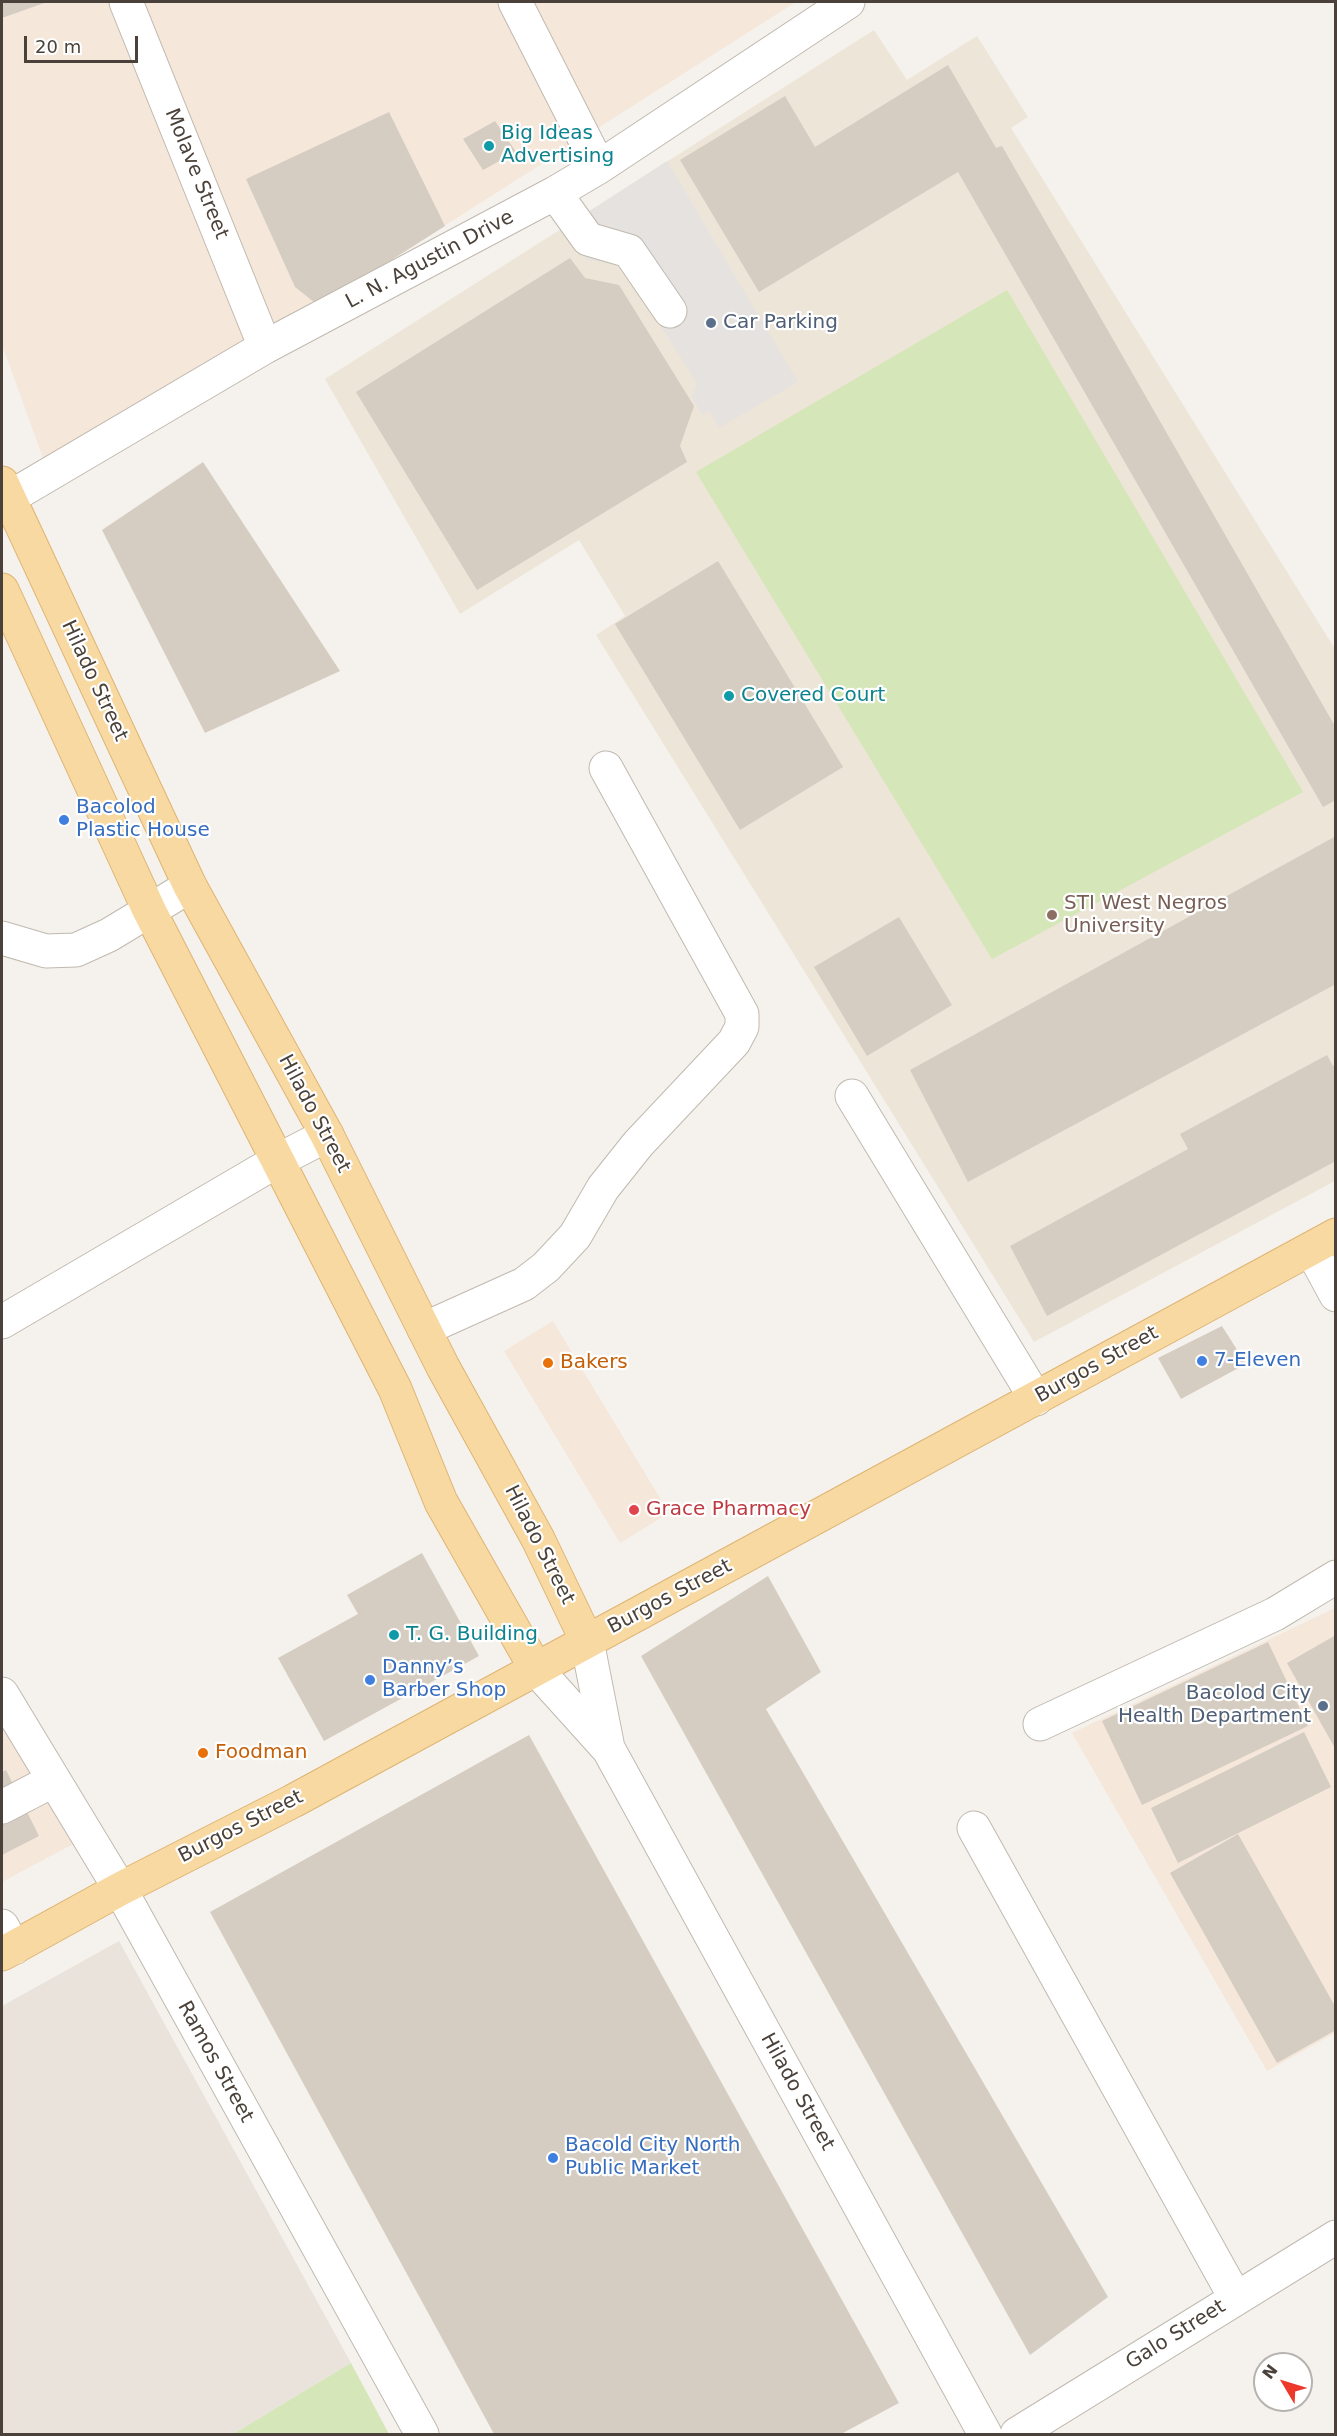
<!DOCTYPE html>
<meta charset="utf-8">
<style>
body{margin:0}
#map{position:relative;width:1337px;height:2436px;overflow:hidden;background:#f5f2ed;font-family:"DejaVu Sans",sans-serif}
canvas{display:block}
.frame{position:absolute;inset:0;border:3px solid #4a423a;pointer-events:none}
.north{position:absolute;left:1253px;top:2352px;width:60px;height:60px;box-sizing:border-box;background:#fff;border:2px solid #b7b3b0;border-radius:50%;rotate:308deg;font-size:16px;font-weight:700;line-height:24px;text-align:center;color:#4a423a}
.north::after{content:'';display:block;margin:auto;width:21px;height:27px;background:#ed392c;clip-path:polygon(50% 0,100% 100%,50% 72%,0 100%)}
.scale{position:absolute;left:24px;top:36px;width:114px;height:27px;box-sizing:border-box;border:3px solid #4a423a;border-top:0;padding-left:8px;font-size:18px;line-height:21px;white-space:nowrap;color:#4a423a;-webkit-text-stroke:4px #fff;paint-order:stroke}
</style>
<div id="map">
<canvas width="1337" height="2436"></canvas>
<div class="frame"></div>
<div class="north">N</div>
<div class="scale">20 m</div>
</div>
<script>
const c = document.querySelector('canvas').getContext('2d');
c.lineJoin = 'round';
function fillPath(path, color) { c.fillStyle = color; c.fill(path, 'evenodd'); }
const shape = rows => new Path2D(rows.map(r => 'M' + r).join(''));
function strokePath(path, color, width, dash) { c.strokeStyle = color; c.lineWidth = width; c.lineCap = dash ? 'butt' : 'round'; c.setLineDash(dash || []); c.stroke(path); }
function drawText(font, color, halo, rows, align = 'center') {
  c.font = font + ' "DejaVu Sans",sans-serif'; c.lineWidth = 4.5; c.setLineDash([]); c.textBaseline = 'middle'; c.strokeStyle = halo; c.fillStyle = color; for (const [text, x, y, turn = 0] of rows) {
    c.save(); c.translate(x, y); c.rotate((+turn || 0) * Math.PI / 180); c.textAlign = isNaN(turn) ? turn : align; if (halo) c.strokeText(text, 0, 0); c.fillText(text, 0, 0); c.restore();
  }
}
const residential = shape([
 [119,1941,351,2363,233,2434,2,2434,2,2006]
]);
const commercial = shape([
 [2,2,796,2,50,477,2,345],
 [553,1321,669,1513,620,1543,504,1351],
 [1335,1608,1335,2033,1267,2071,1072,1733],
 [2,1705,77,1842,2,1882]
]);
const education = shape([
 [874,30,907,80,977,36,1028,117,1011,128,1335,649,1335,1181,1034,1342,596,635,625,616,579,540,460,614,325,379]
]);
const green = shape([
 [1007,290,1303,792,992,959,696,472],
 [351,2363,389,2434,233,2434]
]);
const parking = shape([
 [667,161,798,382,719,428,710,411,702,415,692,397,697,383,621,264,587,260,565,227]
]);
const building = shape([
 [2,2,47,2,2,18],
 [948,65,996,148,1002,146,1336,728,1336,800,1323,807,958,172,759,292,680,160,785,96,815,147],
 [389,112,445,226,319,306,295,287,246,179],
 [495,121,516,152,483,170,463,139],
 [570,258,585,278,619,285,694,406,680,446,687,462,477,590,356,392],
 [203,462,340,671,205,733,102,530],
 [718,561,843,767,740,830,615,624],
 [1336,836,1336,984,968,1182,910,1070],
 [899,917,952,1005,867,1056,814,967],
 [1327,1055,1333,1066,1336,1064,1336,1161,1047,1316,1010,1246,1188,1149,1180,1134],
 [1222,1326,1246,1364,1181,1399,1158,1358],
 [422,1553,479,1656,324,1741,278,1658,358,1614,347,1595],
 [768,1576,821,1672,766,1709,1108,2297,1030,2355,641,1656],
 [1336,1635,1336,1750,1287,1663],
 [1268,1642,1308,1726,1142,1805,1102,1721],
 [1304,1732,1331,1787,1178,1863,1151,1808],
 [529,1735,899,2403,841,2434,494,2434,210,1912],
 [6,1770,39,1836,2,1855,2,1772],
 [1238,1834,1336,2008,1336,2030,1277,2063,1170,1873]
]);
const minor = shape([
 [126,2,265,347],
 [515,2,599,167],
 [555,193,588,239,629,251,670,311],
 [2,502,265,347,555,193,599,167,848,2],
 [2,938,46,951,76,950,109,935,190,886],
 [852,1096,1036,1399],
 [1311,1249,1336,1295],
 [2,1322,277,1161,327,1135],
 [424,1329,524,1284,546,1267,575,1236,603,1188,638,1144,734,1042,742,1027,742,1014,606,768],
 [587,1641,608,1748],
 [536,1669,609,1750,985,2434],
 [2,1694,120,1889,422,2434],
 [1040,1724,1275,1614,1336,1577],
 [2,1807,54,1780],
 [974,1828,1235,2297],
 [2,1926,14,1948],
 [1017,2434,1336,2237]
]);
const major = shape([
 [2,483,190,886,327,1135,443,1367,538,1539,587,1641],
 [2,590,149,910,395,1389,441,1502,536,1669],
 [2,1954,120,1889,293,1801,1336,1235]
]);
const markers = [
 [489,146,6,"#0f9aa8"],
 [711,323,6,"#5c6f8a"],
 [729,696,6,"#0f9aa8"],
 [64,820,6,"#3f7fe0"],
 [1052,915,6,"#8d6e63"],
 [1202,1361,6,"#3f7fe0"],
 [548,1363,6,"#e8710a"],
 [634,1510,6,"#e0444e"],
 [394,1635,6,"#0f9aa8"],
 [370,1680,6,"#3f7fe0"],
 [1323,1706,6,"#5c6f8a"],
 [203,1753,6,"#e8710a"],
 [553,2158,6,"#3f7fe0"]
];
const cultureNames = [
 ["Big Ideas",501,134],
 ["Advertising",501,157],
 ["Covered Court",741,696],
 ["T. G. Building",406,1635]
];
const streetNames = [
 ["Molave Street",196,174,68],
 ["L. N. Agustin Drive",430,260,-28],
 ["Hilado Street",94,681,65],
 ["Hilado Street",314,1114,62],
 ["Burgos Street",1097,1365,-29],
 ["Hilado Street",539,1545,63],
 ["Burgos Street",670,1597,-28],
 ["Burgos Street",241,1827,-27],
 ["Ramos Street",215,2062,61],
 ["Hilado Street",797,2092,61],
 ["Galo Street",1176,2335,-32]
];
const serviceNames = [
 ["Car Parking",723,323],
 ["Bacolod City",1311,1694,"right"],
 ["Health Department",1311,1717,"right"]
];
const shopNames = [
 ["Bacolod",76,808],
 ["Plastic House",76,831],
 ["7-Eleven",1214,1361],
 ["Danny’s",382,1668],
 ["Barber Shop",382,1691],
 ["Bacold City North",565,2146],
 ["Public Market",565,2169]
];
const educationNames = [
 ["STI West Negros",1064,904],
 ["University",1064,927]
];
const foodNames = [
 ["Bakers",560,1363],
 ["Foodman",215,1753]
];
const healthNames = [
 ["Grace Pharmacy",646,1510]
];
fillPath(residential, '#e9e3db');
fillPath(commercial, '#f5e7da');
fillPath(education, '#ede5d8');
fillPath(green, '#d5e6b8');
fillPath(parking, '#e5e2e0');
fillPath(building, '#d6cdc2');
strokePath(minor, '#c0b9af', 35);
strokePath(major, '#deb472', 35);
strokePath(minor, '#fff', 33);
strokePath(major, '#f8d9a2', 33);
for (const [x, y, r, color] of markers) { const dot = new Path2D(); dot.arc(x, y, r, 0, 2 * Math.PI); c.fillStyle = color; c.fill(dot); strokePath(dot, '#fff', 2); }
drawText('20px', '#0d838f', '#fff', cultureNames, 'left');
drawText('20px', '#4a423a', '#fff', streetNames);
drawText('20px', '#4e5e75', '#fff', serviceNames, 'left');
drawText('20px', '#366cbe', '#fff', shopNames, 'left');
drawText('20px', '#785e54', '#fff', educationNames, 'left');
drawText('20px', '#c56008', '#fff', foodNames, 'left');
drawText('20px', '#be3a42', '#fff', healthNames, 'left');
</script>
